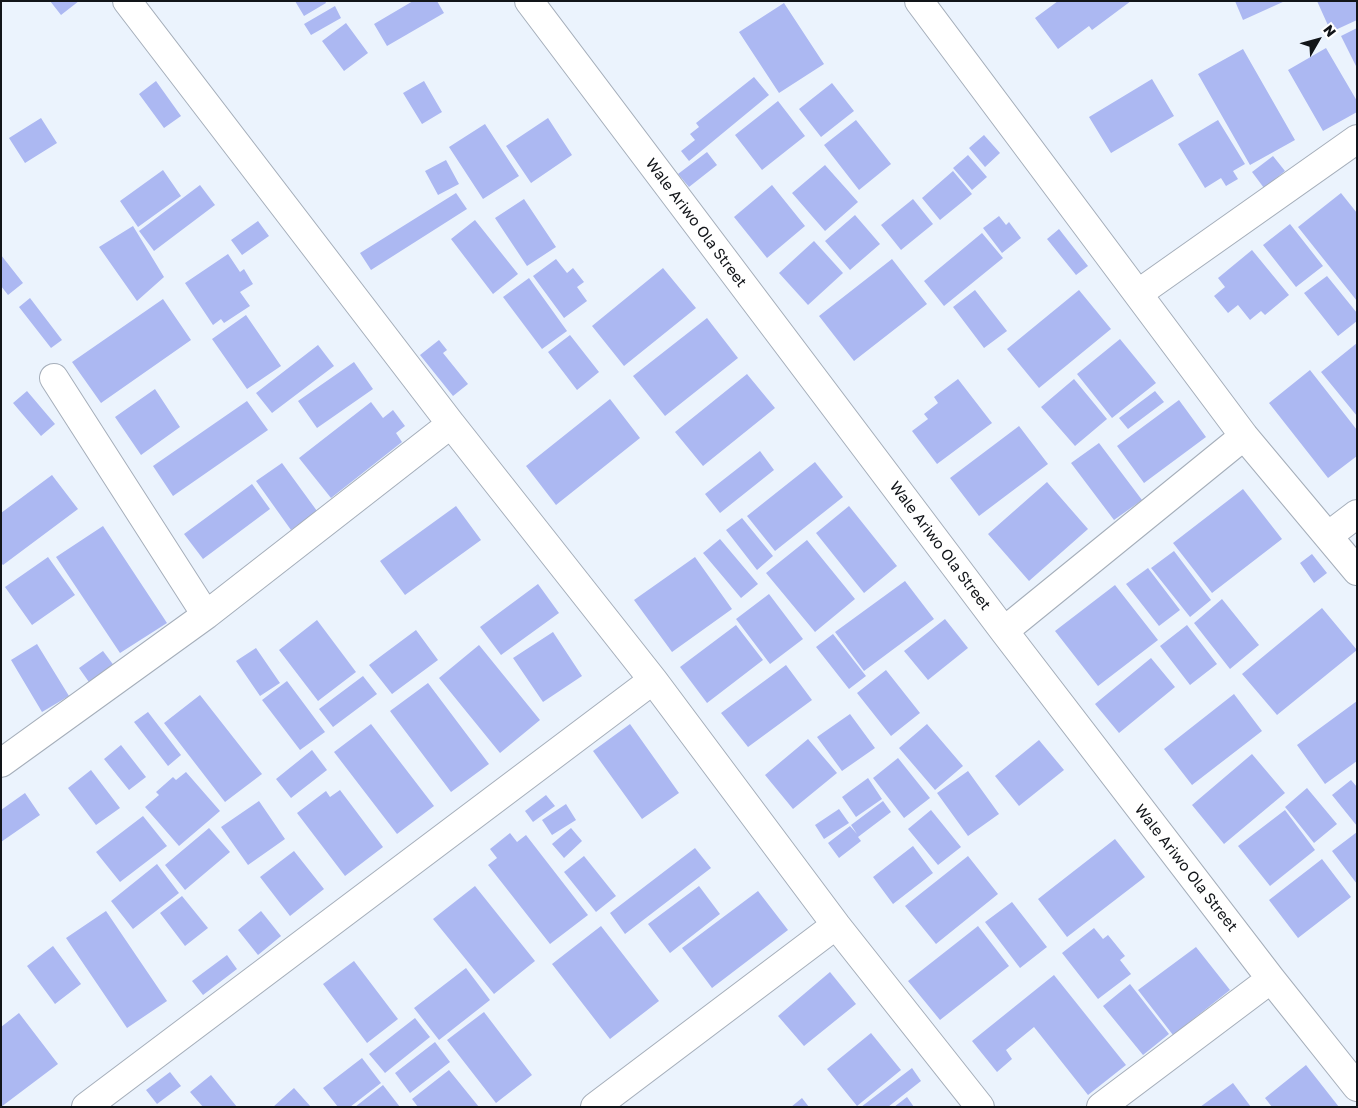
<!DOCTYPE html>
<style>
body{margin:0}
#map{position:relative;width:1358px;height:1108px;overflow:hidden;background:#ebf3fd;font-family:"Golos Text",sans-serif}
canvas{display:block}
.frame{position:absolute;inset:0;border:2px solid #121519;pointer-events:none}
.north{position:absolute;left:1293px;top:15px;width:50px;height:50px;-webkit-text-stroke:4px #fff;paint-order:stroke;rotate:52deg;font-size:14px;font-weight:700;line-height:20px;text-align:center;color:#121519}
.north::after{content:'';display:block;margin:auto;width:18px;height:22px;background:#121519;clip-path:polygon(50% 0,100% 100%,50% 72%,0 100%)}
</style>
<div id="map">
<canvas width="1358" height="1108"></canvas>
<div class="frame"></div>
<div class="north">N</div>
</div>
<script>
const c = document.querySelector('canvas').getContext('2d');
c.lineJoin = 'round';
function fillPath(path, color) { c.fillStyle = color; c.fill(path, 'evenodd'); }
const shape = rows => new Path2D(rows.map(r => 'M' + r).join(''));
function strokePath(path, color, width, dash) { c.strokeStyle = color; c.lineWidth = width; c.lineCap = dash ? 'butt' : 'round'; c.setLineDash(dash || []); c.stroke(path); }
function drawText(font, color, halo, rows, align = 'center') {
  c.font = font + ' "Golos Text",sans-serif'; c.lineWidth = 4; c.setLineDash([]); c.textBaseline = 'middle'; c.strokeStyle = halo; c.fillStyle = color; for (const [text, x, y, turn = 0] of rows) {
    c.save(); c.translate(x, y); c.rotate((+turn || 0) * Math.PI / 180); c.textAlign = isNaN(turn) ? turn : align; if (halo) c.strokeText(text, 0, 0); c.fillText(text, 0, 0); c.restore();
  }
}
const building = shape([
 [50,1,79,1,61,15],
 [295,1,325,1,326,3,304,16],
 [413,1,437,1,444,13,387,46,374,24],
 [1058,1,1131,1,1092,30,1089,26,1058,49,1035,18],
 [1235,1,1285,1,1243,20],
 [1317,1,1357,1,1357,20,1331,32],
 [784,3,824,64,779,93,739,32],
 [335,6,341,18,311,35,304,24],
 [346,23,368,53,344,71,322,41],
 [1357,28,1357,68,1341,36],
 [1326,48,1357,101,1357,112,1323,131,1288,70],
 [1243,49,1295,140,1250,165,1198,74],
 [754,77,769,95,689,161,681,151,695,140,690,134,699,127,696,123],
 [1152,79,1174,116,1111,153,1089,117],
 [156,81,181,116,164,128,139,94],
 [424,81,442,112,422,124,403,93],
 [832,83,854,111,821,137,799,109],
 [778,101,805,136,762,170,735,135],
 [41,118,57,143,25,163,9,138],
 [548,118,572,155,531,183,506,146],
 [856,120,891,164,859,190,824,145],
 [1218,120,1245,164,1233,171,1238,179,1226,186,1221,178,1205,188,1178,144],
 [485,124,519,176,483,199,449,147],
 [984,135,1000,153,985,167,969,148],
 [707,152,717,165,689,187,678,174],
 [968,155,987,177,972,190,953,168],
 [1273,156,1285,171,1264,188,1252,172],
 [446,160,459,184,438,195,425,171],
 [825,165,858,202,825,231,792,193],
 [163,170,181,196,138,227,120,201],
 [953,171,972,194,940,220,922,198],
 [200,185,215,205,154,251,139,231],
 [772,185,805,226,767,258,734,217],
 [456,193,467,209,371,270,360,253],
 [1341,193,1357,213,1357,301,1298,227],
 [524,199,556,247,527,266,495,218],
 [913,199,933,224,901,250,881,225],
 [855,215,880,244,850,270,825,241],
 [999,216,1006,225,1009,222,1021,238,1002,253,983,228],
 [475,220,518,274,493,294,451,239],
 [258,221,269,236,242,255,231,240],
 [1290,224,1323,266,1296,287,1263,245],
 [133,226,164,277,137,301,99,247],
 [1059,229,1088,266,1076,275,1047,239],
 [982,233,1003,258,944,306,924,281],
 [814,241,843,273,808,305,779,273],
 [1252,250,1289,295,1265,315,1261,311,1250,320,1238,305,1228,313,1214,296,1225,287,1218,278],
 [228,254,240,272,244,269,253,284,240,292,250,306,224,323,221,319,213,325,185,283],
 [1,255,23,283,8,295,1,286],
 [556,259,567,273,573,268,584,282,577,287,587,301,564,318,533,276],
 [892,259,927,304,854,361,819,316],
 [663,268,696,308,624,366,592,326],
 [1327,276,1357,313,1357,321,1338,336,1304,293],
 [529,278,567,331,542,349,503,297],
 [975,290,1007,331,984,348,953,307],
 [1079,290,1111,329,1039,388,1007,349],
 [30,298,62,340,51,348,19,307],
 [163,299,191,340,101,403,72,362],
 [246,315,281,366,247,389,212,339],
 [707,318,738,358,665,416,633,376],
 [570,335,599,372,577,390,548,352],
 [1120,339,1156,383,1112,418,1077,374],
 [439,340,447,350,443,353,468,384,453,396,420,355],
 [1357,343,1357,416,1321,372],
 [318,345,334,366,272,413,256,393],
 [354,362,373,389,317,428,298,401],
 [1310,370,1357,430,1357,456,1328,478,1269,403],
 [747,374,775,408,703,466,675,432],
 [958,379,992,423,937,464,912,431,928,419,924,414,938,403,934,397],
 [1074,379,1107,419,1075,446,1041,407],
 [155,389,180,427,141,455,115,417],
 [27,391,55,424,41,436,13,403],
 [1155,391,1164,402,1128,429,1119,418],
 [610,399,640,438,556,505,526,466],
 [1179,400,1206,437,1144,483,1117,446],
 [247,401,268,430,173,496,153,466],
 [371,402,383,418,393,410,405,426,396,433,402,442,331,498,299,458],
 [1019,426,1048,464,979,516,950,478],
 [1099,443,1142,500,1114,520,1071,463],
 [760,451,774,470,720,513,705,494],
 [815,462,843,497,775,551,747,516],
 [282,463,317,511,291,530,256,481],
 [52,475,78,509,3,565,1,563,1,513],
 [1047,482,1088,529,1029,581,988,534],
 [252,484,270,509,203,559,184,534],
 [1243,489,1282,539,1212,593,1173,543],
 [456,506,481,540,405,595,380,561],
 [849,506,897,566,864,593,816,533],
 [742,518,773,556,757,570,726,530],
 [103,526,167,623,120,653,56,557],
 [720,539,758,584,741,598,703,553],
 [807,540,855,599,815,632,766,573],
 [1174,551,1211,600,1190,617,1151,568],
 [1312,554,1327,573,1314,583,1300,563],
 [48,557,75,595,32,625,5,587],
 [695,557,732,609,672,652,634,600],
 [1148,568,1180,610,1159,626,1126,584],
 [905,581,934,619,864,671,835,632],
 [538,584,559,613,501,655,480,627],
 [1115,585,1158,640,1098,686,1055,631],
 [769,594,803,639,770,664,736,619],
 [1222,599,1259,645,1230,669,1194,623],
 [1322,608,1357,650,1277,715,1242,674],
 [945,619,968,648,928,680,904,651],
 [317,620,356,672,318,701,279,650],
 [736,625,763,660,707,703,680,667],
 [1187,625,1217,664,1190,685,1160,646],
 [416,630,438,660,392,694,369,665],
 [553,632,582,676,543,702,513,658],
 [833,634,866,676,849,689,816,647],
 [37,644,69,696,42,712,11,660],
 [479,645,540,720,500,753,439,678],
 [256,648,280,683,260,696,236,661],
 [103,651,121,675,96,692,79,668],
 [1151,658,1175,687,1119,733,1095,704],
 [786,665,812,700,748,747,721,713],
 [886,670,920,713,891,736,857,693],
 [363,676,377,694,333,727,319,709],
 [287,681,325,732,300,750,262,700],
 [428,683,489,764,451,792,390,711],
 [1234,694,1262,731,1192,785,1164,749],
 [200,695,262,774,225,802,164,723],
 [1357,701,1357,761,1325,784,1297,745],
 [148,712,181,755,168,766,134,722],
 [850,714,875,748,842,771,817,737],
 [371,724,434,806,397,834,334,752],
 [630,724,679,793,642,819,593,751],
 [927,724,963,766,935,790,899,748],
 [808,739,837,773,793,809,765,775],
 [1039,740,1064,770,1019,806,995,776],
 [121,745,146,777,129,790,104,759],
 [312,750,327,770,291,798,276,779],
 [1252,754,1285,793,1224,844,1192,805],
 [898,758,930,798,904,818,873,778],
 [91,770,120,808,96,825,68,788],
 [968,771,999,814,968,836,937,793],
 [186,772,220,811,179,846,145,807,159,795,156,792,173,777,176,780],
 [868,778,882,799,856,817,842,797],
 [1351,780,1357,787,1357,826,1332,795],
 [1307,788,1337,824,1314,843,1285,807],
 [340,790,383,847,345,876,297,813,326,791,330,797],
 [25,793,40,815,1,842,1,810],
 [546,795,555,806,533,822,525,811],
 [259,801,285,839,248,865,221,827],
 [883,801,891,812,858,837,861,841,839,858,828,843,850,826,857,834,851,825],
 [566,804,576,820,552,835,542,820],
 [839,809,849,823,824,839,815,825],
 [931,810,961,847,938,865,908,829],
 [1285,810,1315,850,1270,886,1238,846],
 [143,816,167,846,120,882,96,852],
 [209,828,230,852,185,890,165,865],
 [571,828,582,841,564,858,552,844],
 [1357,832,1357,884,1332,851],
 [510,833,517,842,526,835,588,915,550,944,488,865,497,858,490,849],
 [1115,839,1145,877,1067,937,1038,899],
 [913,846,933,873,893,904,873,877],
 [695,848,711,868,625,934,610,913],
 [294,851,324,889,290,916,260,877],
 [584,856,616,896,596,912,564,872],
 [968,856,998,894,936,944,905,906],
 [1322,859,1351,897,1298,938,1269,900],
 [157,864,179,893,133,929,111,901],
 [475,886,535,961,494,994,433,919],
 [699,886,720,914,670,953,648,924],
 [758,891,788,930,712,988,682,948],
 [182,896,208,928,185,946,160,913],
 [1012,902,1047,947,1020,968,985,922],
 [106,911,167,1001,127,1028,66,938],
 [261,911,281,936,258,955,238,930],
 [601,926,659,1001,610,1039,552,964],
 [978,926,1009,966,940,1020,908,981],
 [1094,928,1103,939,1108,935,1125,956,1120,960,1131,974,1098,999,1062,953],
 [53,946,81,984,55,1004,27,966],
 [1196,947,1230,990,1173,1035,1138,990],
 [227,955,237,969,203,995,192,981],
 [354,961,398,1019,367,1043,323,984],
 [466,968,490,1000,439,1040,414,1008],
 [830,972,856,1004,804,1046,778,1016],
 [1054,975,1126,1065,1088,1095,1034,1027,1006,1050,1012,1059,997,1072,972,1041],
 [1130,984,1169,1034,1143,1055,1103,1006],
 [484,1012,532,1075,496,1103,447,1040],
 [19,1013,58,1064,1,1107,1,1027],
 [415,1018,430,1037,385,1073,369,1054],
 [871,1033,901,1070,857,1106,827,1069],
 [435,1042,450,1062,410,1093,395,1073],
 [362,1058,381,1083,350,1107,338,1107,323,1088],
 [1306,1065,1339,1107,1272,1107,1265,1098],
 [912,1068,921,1081,888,1107,861,1107],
 [449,1070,479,1107,418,1107,412,1099],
 [170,1072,181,1086,157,1104,146,1090],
 [211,1075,237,1107,203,1107,190,1092],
 [1233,1083,1251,1107,1200,1107],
 [383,1085,400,1107,355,1107],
 [294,1088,311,1107,273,1107],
 [907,1097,914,1107,894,1107],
 [802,1098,809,1107,791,1107]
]);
const minor = shape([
 [127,1,451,424],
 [529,1,1004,631,1271,979,1357,1087],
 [919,1,1244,436,1357,571],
 [1139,293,1357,139],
 [54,378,206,615],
 [1328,536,1357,514],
 [1004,631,1244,436],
 [1,763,206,615,451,424,653,680,836,925,980,1107],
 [86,1107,653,680],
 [595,1107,836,925],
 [1101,1107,1271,979]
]);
const streetNames = [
 ["Wale Ariwo Ola Street",696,223,53],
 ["Wale Ariwo Ola Street",940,546,53],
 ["Wale Ariwo Ola Street",1186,868,52]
];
fillPath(building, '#acb8f2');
strokePath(minor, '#a5aeba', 30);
strokePath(minor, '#fff', 28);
drawText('15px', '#121519', '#fff', streetNames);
</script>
